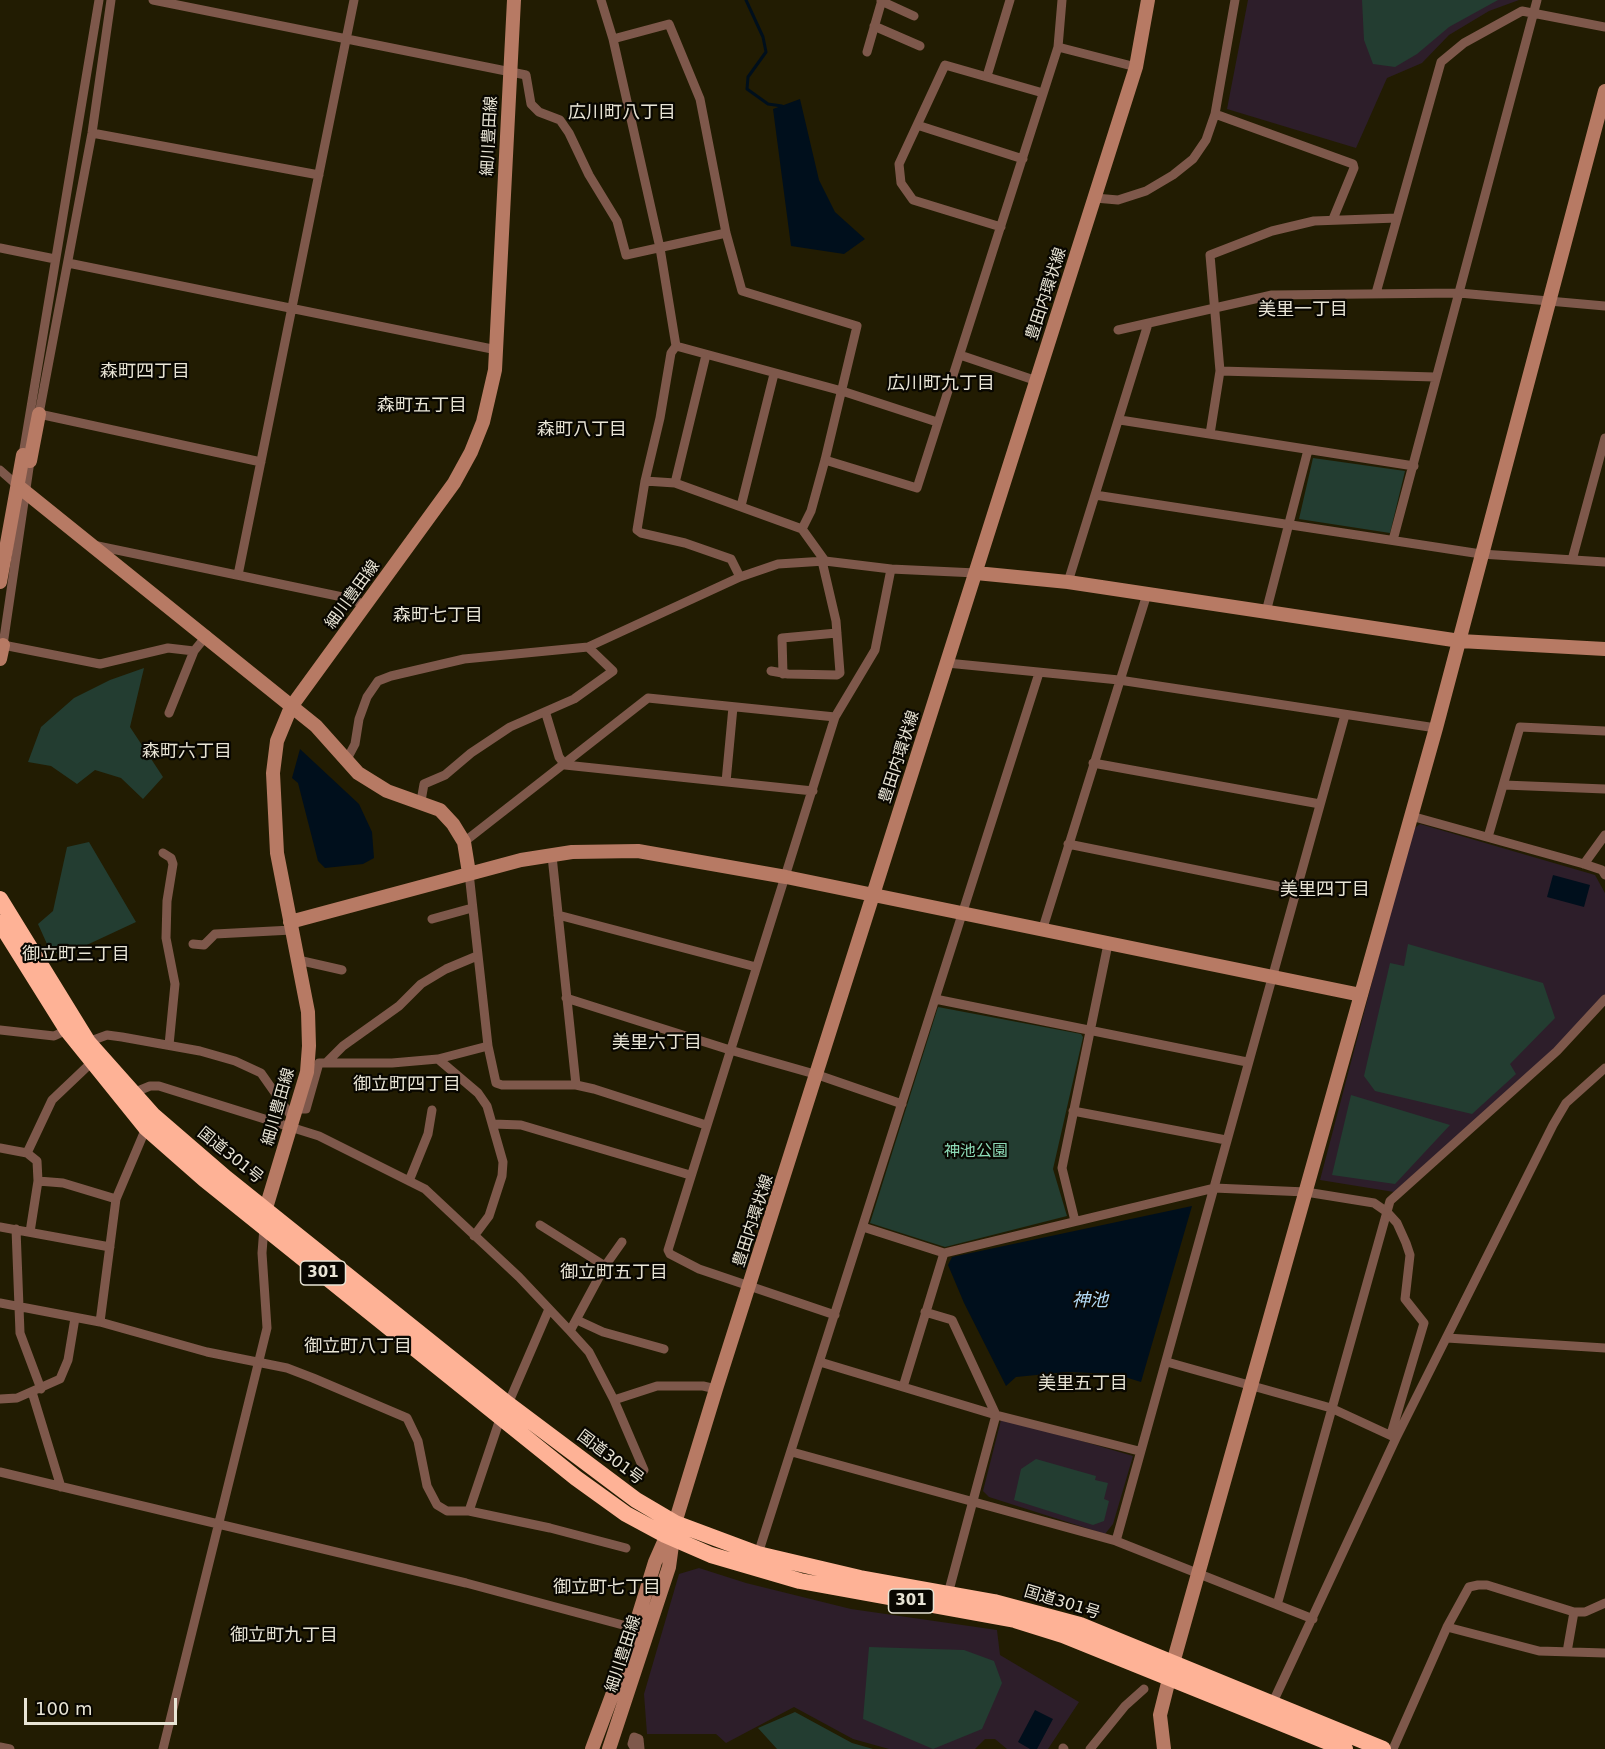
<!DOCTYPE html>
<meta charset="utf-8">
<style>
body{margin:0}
#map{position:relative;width:1605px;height:1749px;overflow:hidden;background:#221c02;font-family:"DejaVu Sans",sans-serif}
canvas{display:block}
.scale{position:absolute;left:24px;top:1698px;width:153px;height:27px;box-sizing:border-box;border:3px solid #e8e4d5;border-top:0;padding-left:8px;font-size:18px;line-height:21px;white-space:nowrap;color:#e8e4d5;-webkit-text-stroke:4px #090701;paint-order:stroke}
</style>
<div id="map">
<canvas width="1605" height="1749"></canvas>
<div class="scale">100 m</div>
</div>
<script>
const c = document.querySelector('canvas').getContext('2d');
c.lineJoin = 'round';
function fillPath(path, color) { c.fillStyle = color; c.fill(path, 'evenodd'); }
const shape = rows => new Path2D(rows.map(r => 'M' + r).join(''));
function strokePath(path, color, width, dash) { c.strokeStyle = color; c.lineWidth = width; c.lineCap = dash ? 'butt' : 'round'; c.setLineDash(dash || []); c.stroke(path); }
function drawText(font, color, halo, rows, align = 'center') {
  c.font = font + ' "DejaVu Sans","Noto Sans JP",sans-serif'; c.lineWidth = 4.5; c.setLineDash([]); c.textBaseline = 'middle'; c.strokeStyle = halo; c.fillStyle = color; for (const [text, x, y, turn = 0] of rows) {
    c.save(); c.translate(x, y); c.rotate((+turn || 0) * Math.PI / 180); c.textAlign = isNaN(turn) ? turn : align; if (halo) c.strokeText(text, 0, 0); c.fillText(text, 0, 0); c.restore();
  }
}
const education = shape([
 [1248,0,1519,0,1489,11,1449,35,1422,63,1387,78,1356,148,1227,109],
 [1420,824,1595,875,1605,893,1605,995,1556,1048,1394,1192,1320,1180,1412,830],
 [1007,1419,1133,1456,1113,1524,1105,1534,989,1497,983,1491,1001,1420],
 [699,1568,746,1583,851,1609,997,1630,1000,1655,1079,1702,1048,1749,1007,1749,995,1739,985,1739,975,1749,889,1749,853,1739,794,1707,726,1743,716,1734,647,1734,644,1694,679,1574]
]);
const green = shape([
 [1362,0,1498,0,1449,27,1417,54,1395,67,1373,64,1364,40],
 [1313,458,1405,471,1390,533,1299,519],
 [144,668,130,727,163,777,143,799,121,778,95,770,77,784,51,766,28,762,41,727,74,698,110,680],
 [89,842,136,922,61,957,47,944,38,924,53,911,67,847],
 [1408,944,1543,983,1555,1018,1510,1064,1516,1074,1472,1114,1375,1091,1364,1076,1390,963,1404,966],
 [938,1007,1081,1034,1083,1037,1053,1169,1067,1216,945,1247,870,1223],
 [1351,1095,1450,1125,1395,1184,1332,1175],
 [1036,1459,1096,1476,1095,1480,1108,1483,1104,1499,1109,1501,1104,1521,1093,1525,1014,1500,1021,1469],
 [869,1647,964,1650,994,1661,1002,1683,982,1729,933,1749,863,1719],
 [795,1712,852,1743,873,1749,777,1749,758,1728]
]);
const water = shape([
 [800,99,819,180,835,212,865,239,844,254,791,246,773,109],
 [300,749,359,804,372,832,374,858,363,864,325,868,318,861,298,783,292,778],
 [1553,875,1590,885,1584,907,1547,897],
 [1192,1206,1141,1382,1115,1374,1067,1372,1016,1377,1006,1386,964,1303,948,1265,952,1257],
 [1035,1710,1053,1719,1037,1749,1030,1749,1018,1742]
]);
const stream = shape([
 [746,0,763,37,766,52,748,77,747,89,768,104,782,106]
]);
const street = shape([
 [111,0,92,133,39,414,261,462],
 [153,0,526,75,531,104,539,112,560,120,569,133,589,175,617,221,626,255,726,233],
 [601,0,613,39,660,248,676,346,842,391,937,422],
 [881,1,914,16],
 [874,26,920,46],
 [613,39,669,24,700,99,726,233,742,291,857,326,825,460,811,511,802,529],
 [1058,47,1136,67],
 [867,52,882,0],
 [987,76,1010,0],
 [1215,114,1353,164,1354,168,1333,219],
 [917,125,1023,159],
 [92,133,319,175],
 [1095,198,1118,200,1146,191,1173,175,1193,159,1206,140,1215,114,1235,0],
 [1001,227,913,200,901,183,899,164,945,65,1043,93],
 [0,248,55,259],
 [68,263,497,350],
 [1376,293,1441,62,1464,43,1522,11,1605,27],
 [1118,330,1272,295,1459,293,1605,306],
 [960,355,1037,381],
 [1220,371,1435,377],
 [1120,420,1414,466],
 [1210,434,1220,371,1210,255,1272,231,1314,221,1397,218],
 [23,455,99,0],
 [825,460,917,488,1058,47,1062,0],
 [30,461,3,645,100,664,168,648,194,651,207,635],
 [0,470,18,486],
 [645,481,660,418,671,353,676,346],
 [675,483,706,355],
 [1095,495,1481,554,1605,562],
 [741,506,774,374],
 [1393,540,1537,0],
 [93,545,352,599,366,606],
 [1572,560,1605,438],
 [238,575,354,0],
 [740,577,731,559,685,543,641,533,637,530,645,481,675,483,802,529,825,561],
 [1068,582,1148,324],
 [1266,612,1308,450],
 [947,663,1119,680,1436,728],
 [771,671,788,674,837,675,840,673,836,621,822,561],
 [783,674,782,638,837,633],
 [169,713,194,651],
 [546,714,559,757,565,765,813,791],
 [346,761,355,744,359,719,367,697,378,681,391,676,464,659,588,647,740,577,778,564,825,561,891,569,976,573],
 [1093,763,1320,804],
 [726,782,733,707],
 [1504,785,1605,789],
 [421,801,424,784,445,775,471,753,510,727,574,699,613,671,588,647],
 [1411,816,1584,864,1602,870,1605,875],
 [1488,837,1520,727,1605,731],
 [464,842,648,698,835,717],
 [1068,844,1296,890],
 [163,853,171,858,173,864,167,901,166,938,175,984,169,1045],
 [552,856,576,1085],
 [1584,864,1605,835],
 [469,873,488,1046,496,1083,502,1085,576,1085,594,1089,706,1125],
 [558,915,756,967],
 [432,919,472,908],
 [1042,931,1147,594],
 [193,944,204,945,215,934,292,930],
 [298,960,342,970],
 [566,998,730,1050,818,1075,902,1104],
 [935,999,1247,1062],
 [0,1030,54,1036,67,1030],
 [88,1042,107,1035,122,1037,200,1051,235,1061,261,1073,294,1120],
 [438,1059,488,1046],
 [326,1063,343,1046,399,1006,421,984,446,969,477,956],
 [133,1093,150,1086,159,1086,319,1136,425,1189,519,1277,570,1331,589,1352,614,1400,657,1386,703,1386,716,1389],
 [297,1109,306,1109,319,1063,392,1063,438,1059,478,1093,487,1106,503,1162,502,1176,489,1216,474,1236],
 [1073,1111,1226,1140],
 [493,1124,521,1125,690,1175],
 [0,1148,27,1153,37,1161,38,1181,63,1183,116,1199],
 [27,1153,52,1100,92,1062],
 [409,1181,428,1134,432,1110],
 [1075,1221,1062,1168,1108,944],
 [540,1225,605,1266],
 [0,1227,110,1247],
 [863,1227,944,1253,1214,1188,1306,1192,1374,1203,1387,1212,1397,1223,1406,1243,1410,1255,1405,1299,1424,1323,1391,1434],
 [16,1229,20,1333,41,1389],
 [30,1232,38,1181],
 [0,1303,100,1322,207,1352,287,1368,313,1378,407,1418,418,1441,427,1486,437,1505,447,1511,469,1511,550,1528,626,1548],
 [925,1312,952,1320,996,1415,948,1594],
 [835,1315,699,1269,670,1254,668,1250,835,717,875,650,891,569],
 [577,1320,603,1332,664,1349],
 [100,1322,116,1199,146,1128],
 [570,1331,605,1266,622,1242],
 [1447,1338,1605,1348],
 [820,1362,996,1415,1139,1451],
 [1167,1362,1331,1408,1396,1438],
 [903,1387,944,1253],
 [32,1392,61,1487],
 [0,1399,17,1398,60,1379,68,1360,75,1318],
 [614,1400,644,1470],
 [508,1404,549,1309],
 [792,1452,1116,1541,1313,1619],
 [0,1472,466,1583,634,1628],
 [469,1511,501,1416],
 [1116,1541,1345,715],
 [758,1554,1039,673],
 [1277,1605,1390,1201,1557,1051,1605,999],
 [1447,1627,1469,1587,1478,1585,1487,1585,1574,1612,1585,1612,1605,1603],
 [1567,1652,1574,1612],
 [1273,1702,1396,1438,1553,1125,1566,1103,1605,1068],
 [0,1747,10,1749],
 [1063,1748,1064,1749],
 [163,1749,267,1328,262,1253,264,1227],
 [635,1749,632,1744,634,1737,639,1739,640,1749],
 [1090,1749,1125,1706,1144,1689],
 [1393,1749,1447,1627,1539,1651,1605,1653]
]);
const secondary = shape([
 [30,461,39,414],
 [18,486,316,726,358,773,387,791,440,810,453,824,464,842,469,873],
 [976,573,1068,582,1460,641,1605,649],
 [0,582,23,455],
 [0,659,3,645],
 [290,922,521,860,572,852,638,851,786,877,1361,995],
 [266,1208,307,1072,309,1046,308,1012,277,853,273,773,277,741,291,707,454,483,471,452,483,422,495,370,514,0],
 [592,1749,623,1666,655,1562,670,1528],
 [609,1749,669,1567,675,1523,716,1389,1136,67,1148,0],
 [1164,1749,1160,1715,1173,1663,1436,728,1605,91]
]);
const highway = shape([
 [0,899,88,1042,153,1115,226,1178,508,1404,636,1500,675,1523,758,1554,860,1578,994,1602,1080,1625,1383,1749],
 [0,923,67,1030,146,1128,204,1179,576,1478,626,1514,665,1535,711,1555,800,1581,1015,1620,1063,1635,1345,1749]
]);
const shields = [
 [323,1273,45],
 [911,1601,45]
];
const shieldNames = [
 ["301",323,1273],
 ["301",911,1601]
];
const streetNames = [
 ["細川豊田線",490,136,-87],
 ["豊田内環状線",1047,294,-72],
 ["細川豊田線",353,595,-54],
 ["豊田内環状線",900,757,-72],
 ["細川豊田線",279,1107,-74],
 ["国道301号",230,1156,39],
 ["豊田内環状線",754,1221,-72],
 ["国道301号",610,1458,37],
 ["国道301号",1062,1603,17],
 ["細川豊田線",624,1654,-72]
];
const parkNames = [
 ["神池公園",976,1152]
];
const neighbourhoodNames = [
 ["広川町八丁目",622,113],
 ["美里一丁目",1303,310],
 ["森町四丁目",145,372],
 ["広川町九丁目",941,384],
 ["森町五丁目",422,406],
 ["森町八丁目",582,430],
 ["森町七丁目",438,616],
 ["森町六丁目",187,752],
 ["美里四丁目",1325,890],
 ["御立町三丁目",76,955],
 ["美里六丁目",657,1043],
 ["御立町四丁目",407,1085],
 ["御立町五丁目",614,1273],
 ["御立町八丁目",358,1347],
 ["美里五丁目",1083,1384],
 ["御立町七丁目",607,1588],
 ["御立町九丁目",284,1636]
];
const waterNames = [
 ["神池",1090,1301]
];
fillPath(education, '#2d1e2a');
fillPath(green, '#233d31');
fillPath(water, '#000f1c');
strokePath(stream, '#000f1c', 3);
strokePath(street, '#7e584b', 9);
strokePath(secondary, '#b77a64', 14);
strokePath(highway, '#feb296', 16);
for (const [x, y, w] of shields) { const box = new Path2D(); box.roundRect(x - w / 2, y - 12, w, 24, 4.5); c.fillStyle = '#090701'; c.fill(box); strokePath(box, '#e8e4d5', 1.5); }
drawText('bold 15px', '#e8e4d5', null, shieldNames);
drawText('16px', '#e8e4d5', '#090701', streetNames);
drawText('16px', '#8ddbb7', '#090701', parkNames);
drawText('18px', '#e8e4d5', '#090701', neighbourhoodNames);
drawText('italic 18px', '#b3daf5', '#090701', waterNames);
</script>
